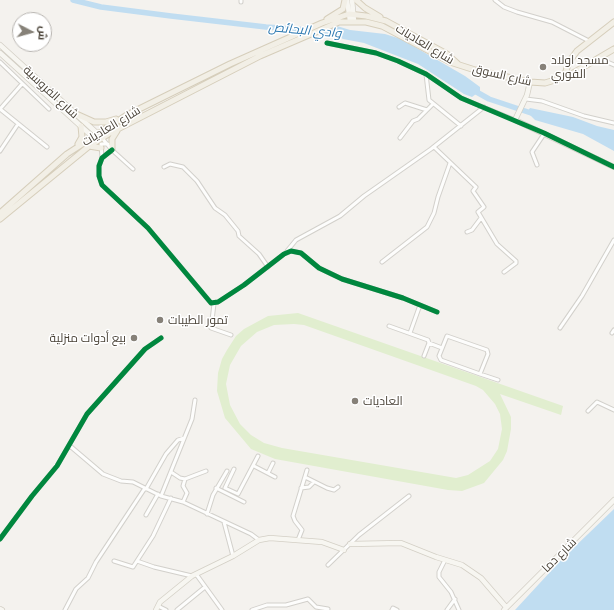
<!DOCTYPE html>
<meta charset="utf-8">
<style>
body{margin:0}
#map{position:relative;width:614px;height:610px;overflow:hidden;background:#f4f2ee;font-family:"Exo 2",Cairo,sans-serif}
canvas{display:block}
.north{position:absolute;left:12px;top:12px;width:40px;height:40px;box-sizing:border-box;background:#fff;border:1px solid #b7b4b0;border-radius:50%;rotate:96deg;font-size:11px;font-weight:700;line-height:16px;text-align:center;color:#4b4439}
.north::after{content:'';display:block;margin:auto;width:14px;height:18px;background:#868178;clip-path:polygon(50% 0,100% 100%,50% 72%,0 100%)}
</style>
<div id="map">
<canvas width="614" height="610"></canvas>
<div class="north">ش</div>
</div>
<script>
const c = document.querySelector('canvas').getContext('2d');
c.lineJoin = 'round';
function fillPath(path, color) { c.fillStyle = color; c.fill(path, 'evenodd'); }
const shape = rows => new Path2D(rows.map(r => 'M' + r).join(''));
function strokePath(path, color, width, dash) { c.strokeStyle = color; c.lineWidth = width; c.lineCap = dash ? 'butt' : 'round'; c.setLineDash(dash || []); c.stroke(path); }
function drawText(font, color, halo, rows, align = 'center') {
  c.font = font + ' "Exo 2",Cairo,sans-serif'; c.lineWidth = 3; c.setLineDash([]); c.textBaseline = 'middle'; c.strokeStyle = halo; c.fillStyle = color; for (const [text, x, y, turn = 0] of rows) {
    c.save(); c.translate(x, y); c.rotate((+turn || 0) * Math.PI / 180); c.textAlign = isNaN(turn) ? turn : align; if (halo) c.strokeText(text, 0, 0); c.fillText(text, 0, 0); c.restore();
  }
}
const green = shape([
 [298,313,563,406,561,415,500,394,511,417,511,429,507,451,503,460,484,483,462,491,448,490,275,459,251,449,225,418,217,391,218,373,222,359,227,350,236,336,244,329,268,316],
 [294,324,304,325,476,386,483,390,495,404,500,414,502,429,498,449,490,461,468,475,456,478,282,448,264,443,251,435,240,424,230,405,226,384,230,365,241,346,257,332,274,325]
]);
const water = shape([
 [337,26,350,30,385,34,401,39,465,76,480,87,480,91,472,97,464,94,418,64,364,43,343,39,336,35,334,30],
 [530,108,573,117,597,126,614,130,614,151,583,134,535,120,527,112],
 [614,509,614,610,515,610,562,559]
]);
const river = shape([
 [73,0,101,7,171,16,266,27,340,32],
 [473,90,489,99,534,114]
]);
const street = shape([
 [495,0,504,7,517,12,552,22,589,41],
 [241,2,241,0],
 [327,43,376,53,398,61,426,74,461,98,515,120],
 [598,58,614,65],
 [0,62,49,109],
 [426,74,429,100,461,126],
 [526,99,542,101,584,116,614,123],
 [399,107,405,103,427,110],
 [0,109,47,147],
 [0,109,22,84],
 [102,138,112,150,133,169],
 [400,138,413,121,418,119,433,104],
 [434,147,476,187,473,191,484,207,478,212,497,244,516,261,516,263,504,272],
 [112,150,102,158,99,166,99,176,102,185,148,228,211,303,218,302,244,285,284,254,291,251,301,253,319,268,342,279,403,298,437,312],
 [0,151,18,124],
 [102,158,101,144,108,144],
 [537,165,532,152,544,134],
 [164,167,170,164,183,167,197,181,215,208,225,215,238,231,239,236,259,254,268,267],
 [467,232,472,230,481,218],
 [287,251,296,240,340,216,364,196,431,149,484,107],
 [382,262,427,227,434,213,438,197,450,163],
 [214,304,211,328,231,335],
 [389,326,428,340,429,343,424,356],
 [560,328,582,296,614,240],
 [410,333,420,305],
 [612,333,614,330],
 [429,343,442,348],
 [480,374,488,354,487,350,447,336,439,356,441,360,480,374,498,380],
 [588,411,597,402,614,410],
 [70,446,103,474,121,481,133,482,161,496,183,502,251,534,259,540],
 [254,466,275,477],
 [234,469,225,488,238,494,258,456],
 [171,472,180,478,185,479,206,471],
 [268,473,273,463],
 [305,477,327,488,334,490,338,487],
 [216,488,244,502],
 [301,488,309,487,314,482],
 [146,489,166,454,178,440,184,438],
 [161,496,192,419,195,400],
 [183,502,187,493,183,486,185,479],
 [207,514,213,495,227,471],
 [146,515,158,494],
 [224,522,233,556],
 [0,539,32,496,57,466,87,414,145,349,161,338],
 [298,540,302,530,295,521,293,516,307,470],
 [445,560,439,572,439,577,451,592,459,610],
 [114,561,133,567,153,536,171,498],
 [137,561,154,567,192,576],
 [328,565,359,535,409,496],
 [196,574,222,610],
 [158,606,166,610],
 [65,610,76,589,88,578,96,562,145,488],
 [177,610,205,587],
 [252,610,267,605,286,605,308,599,316,607,328,609],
 [392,610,393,608,397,610],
 [447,610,455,599]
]);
const secondary = shape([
 [347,0,350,21],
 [352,0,354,21],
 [0,45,99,135],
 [0,53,95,139],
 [530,82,527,95,515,120,614,167],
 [350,544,401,543,436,557,462,565,481,578,506,607],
 [0,609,2,610],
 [156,610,160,602,192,576,233,556,259,540,270,538,322,542,344,550],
 [504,610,614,500]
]);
const primary = shape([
 [356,0,365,8,380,17],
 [327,19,343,9,345,0],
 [561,78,565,74,569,62,577,51,614,22],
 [74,113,94,122,106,122,116,119],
 [78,144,82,137,81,126],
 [89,146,101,148],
 [112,150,112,139,117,131],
 [0,213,67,154,127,115,230,64,322,23,349,14,366,16,386,21,447,54,458,64],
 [0,219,88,147,110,133,260,56,339,22,366,22,382,26,450,62,475,70,530,82,545,83,568,76,614,49]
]);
const cycleway = shape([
 [327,43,376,53,398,61,426,74,461,98,544,133,614,167],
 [112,150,102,158,99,166,99,176,102,185,148,228,211,303,218,302,244,285,284,254,291,251,301,253,319,268,342,279,403,298,437,312],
 [0,539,32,496,57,466,87,414,145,349,161,338]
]);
const markers = [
 [543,67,4,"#868178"],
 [160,320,4,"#868178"],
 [134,338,4,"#868178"],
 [355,401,4,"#868178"]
];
const streetNames = [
 ["شارع العاديات",425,44,31],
 ["شارع السوق",502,75,13],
 ["شارع الفروسية",51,92,43],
 ["شارع العاديات",111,126,-31],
 ["شارع دما",559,555,-45]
];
const poiNames = [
 ["مسجد اولاد",551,60],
 ["الفوري",551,74],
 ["تمور الطيبات",168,320],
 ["بيع أدوات منزلية",126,338,"right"],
 ["العاديات",363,401]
];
const waterNames = [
 ["وادي البحائص",305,30,5]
];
fillPath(green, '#e1eecf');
fillPath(water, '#c0ddf1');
strokePath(river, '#c0ddf1', 5.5);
strokePath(street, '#d2d0cb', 5);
strokePath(secondary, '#d3cfc5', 6);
strokePath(primary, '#d6cebb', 7);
strokePath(street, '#fdfdfc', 3);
strokePath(secondary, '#f7f6f1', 4.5);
strokePath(primary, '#f2efe6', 5);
strokePath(cycleway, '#00873e', 5);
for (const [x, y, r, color] of markers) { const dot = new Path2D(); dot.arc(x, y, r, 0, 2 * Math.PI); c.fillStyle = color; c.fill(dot); strokePath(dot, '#fff', 1.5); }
drawText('12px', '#4b4439', '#fff', streetNames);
drawText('12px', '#4b4439', '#fff', poiNames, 'left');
drawText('italic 13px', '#2e7ab2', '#fff', waterNames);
</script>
